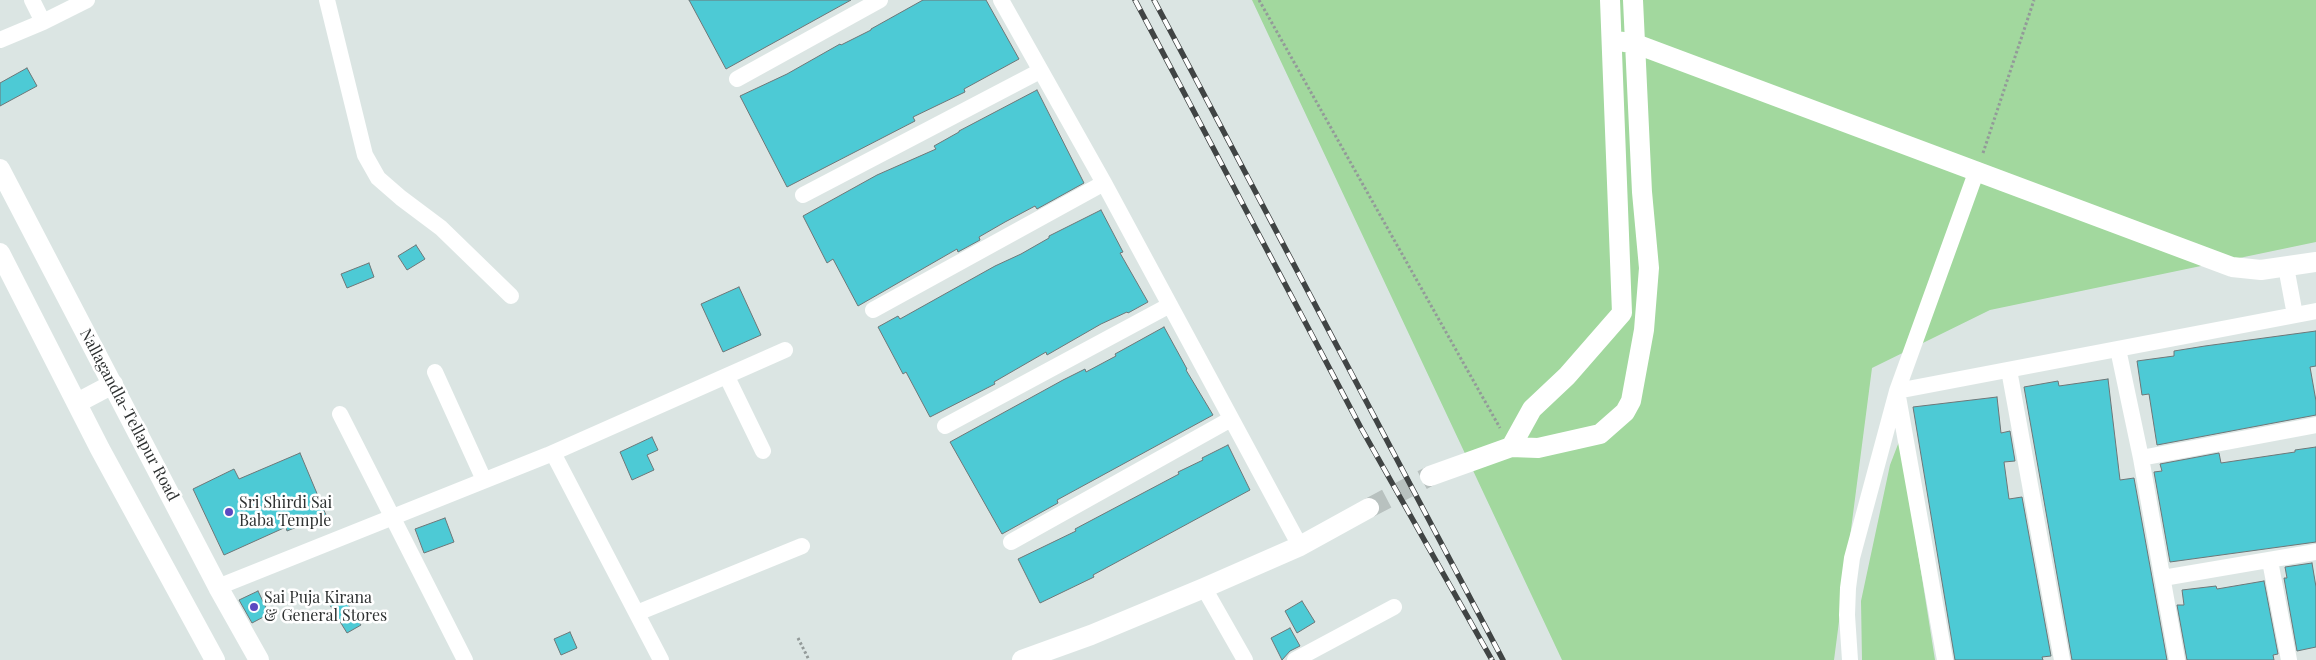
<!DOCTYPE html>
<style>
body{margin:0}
canvas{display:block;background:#dbe5e3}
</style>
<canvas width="2316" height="660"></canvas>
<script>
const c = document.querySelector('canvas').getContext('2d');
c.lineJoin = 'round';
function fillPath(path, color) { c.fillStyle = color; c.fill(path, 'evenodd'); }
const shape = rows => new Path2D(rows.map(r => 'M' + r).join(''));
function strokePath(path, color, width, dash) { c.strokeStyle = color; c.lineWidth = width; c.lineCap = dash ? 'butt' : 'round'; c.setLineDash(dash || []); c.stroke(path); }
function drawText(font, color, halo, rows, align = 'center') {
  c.font = font + ' "Playfair Display",serif'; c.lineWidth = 5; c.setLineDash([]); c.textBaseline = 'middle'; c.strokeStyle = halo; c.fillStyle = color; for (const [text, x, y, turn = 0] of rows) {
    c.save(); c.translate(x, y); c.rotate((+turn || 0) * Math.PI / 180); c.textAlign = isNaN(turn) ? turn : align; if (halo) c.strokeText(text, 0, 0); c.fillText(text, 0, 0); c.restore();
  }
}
const green = shape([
 [1252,0,2316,0,2316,242,1990,310,1872,368,1834,660,1562,660],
 [1900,439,1935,660,1862,660,1861,601,1890,465]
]);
const building = shape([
 [689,0,851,0,726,69,689,0],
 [923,0,986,0,1019,59,964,89,965,92,913,117,915,121,787,187,740,96,787,74,840,44,841,45,871,30,871,29,923,0],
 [27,68,37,86,0,106,0,83,27,68],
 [1037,90,1084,183,1037,209,1035,206,1005,222,979,237,980,240,958,252,957,249,858,306,833,259,827,263,803,216,877,175,936,149,934,146,959,132,959,131,1037,90],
 [1101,210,1123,252,1120,253,1148,302,1128,313,1127,312,1101,324,1047,355,1046,352,994,382,995,384,930,417,906,372,903,374,878,327,898,316,900,319,995,266,1021,254,1049,238,1049,236,1101,210],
 [416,245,425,259,407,270,398,256,416,245],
 [369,263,374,277,347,288,341,274,369,263],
 [739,287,761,335,723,352,701,304,739,287],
 [1164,327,1187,369,1186,370,1213,415,1057,500,1058,503,1002,534,950,442,1063,380,1085,369,1086,372,1116,356,1115,354,1164,327],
 [2316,331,2316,366,2310,367,2316,401,2316,415,2157,445,2149,394,2142,395,2137,361,2174,356,2174,351,2205,346,2316,331],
 [2108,379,2120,480,2134,478,2167,660,2072,660,2024,387,2058,381,2059,386,2108,379],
 [1997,397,2001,433,2010,431,2015,461,2004,462,2009,499,2022,497,2051,656,2042,657,2043,660,1955,660,1913,407,1997,397],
 [652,437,658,450,647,455,654,470,632,480,620,452,652,437],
 [1228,445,1250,490,1093,575,1094,577,1040,603,1018,559,1076,531,1075,529,1179,474,1178,472,1203,460,1202,458,1228,445],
 [2316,447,2316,542,2170,562,2154,472,2162,471,2160,464,2219,453,2221,463,2295,452,2295,450,2316,447],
 [300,453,326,515,287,531,286,527,224,555,193,489,234,469,239,479,300,453],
 [445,518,454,542,424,553,415,529,445,518],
 [2312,563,2316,587,2316,647,2297,651,2284,578,2287,578,2285,567,2312,563],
 [2264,581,2278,654,2273,655,2274,660,2187,660,2177,605,2184,605,2182,590,2216,586,2217,589,2264,581],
 [258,591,269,614,252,623,239,600,258,591],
 [341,593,361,625,347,633,328,602,341,593],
 [1302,601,1315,622,1297,633,1285,611,1302,601],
 [1290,628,1300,646,1290,651,1282,660,1271,638,1290,628],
 [570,632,577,648,561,655,554,639,570,632]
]);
const tertiaryTunnel = shape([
 [1369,508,1430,476]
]);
const path = shape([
 [1259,0,1500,428],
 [1983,153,2034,0],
 [798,638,809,660]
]);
const minor = shape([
 [32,0,43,22],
 [327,0,365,155,378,178,401,198,441,228,511,296],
 [1001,0,1104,183,1300,546],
 [0,40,43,22,87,0],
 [737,79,880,0],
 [803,195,1040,71],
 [2286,267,2295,315],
 [873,310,1104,183],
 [2118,349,2141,458,2177,660],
 [2009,370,2062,660],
 [435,372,484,480],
 [727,377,763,451],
 [340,414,465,660],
 [945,426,1170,305],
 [553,453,661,660],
 [2141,458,2316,425],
 [1011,542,1231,419],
 [2270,561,2289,660],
 [2163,578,2316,552],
 [218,587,548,455,785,350],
 [1204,588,1245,660],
 [637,613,802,546],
 [1295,660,1394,607],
 [1850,660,1847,615,1848,588,1852,558,1897,391,2316,311],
 [1945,660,1897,391,1977,170]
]);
const tertiary = shape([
 [1612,40,1636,44,2232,267,2261,270,2316,262],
 [0,169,218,587,259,660],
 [0,253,100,449,215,660],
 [77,403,113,384],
 [1511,447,1532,409,1567,376,1622,313,1610,0],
 [1430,476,1511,447,1538,448,1600,434,1625,412,1631,401,1644,330,1649,268,1642,192,1633,0],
 [1022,660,1091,635,1204,588,1300,546,1369,508]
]);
const rail = shape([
 [1135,0,1361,428,1492,660],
 [1154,0,1503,660]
]);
const markers = [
 [229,512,5,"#5c49c1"],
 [254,607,5,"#5c49c1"]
];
const streetNames = [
 ["Nallagandla-Tellapur Road",129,415,62]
];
const poiNames = [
 ["Sri Shirdi Sai",239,503],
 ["Baba Temple",239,521],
 ["Sai Puja Kirana",264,598],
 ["& General Stores",264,616]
];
fillPath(green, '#a2d89e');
fillPath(building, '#4dcad5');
strokePath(building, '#6e7778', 1);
strokePath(tertiaryTunnel, '#b8c1bf', 20, [20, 10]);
strokePath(path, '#939a99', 3, [2.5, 2.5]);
strokePath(minor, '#fff', 16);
strokePath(tertiary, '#fff', 20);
strokePath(rail, '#404444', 5.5);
strokePath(rail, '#fff', 4, [11]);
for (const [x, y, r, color] of markers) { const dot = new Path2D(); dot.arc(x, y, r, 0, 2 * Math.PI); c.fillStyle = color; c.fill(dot); strokePath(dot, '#fff', 2); }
drawText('16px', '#2e3131', '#fff', streetNames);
drawText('16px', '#2e3131', '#fff', poiNames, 'left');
</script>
